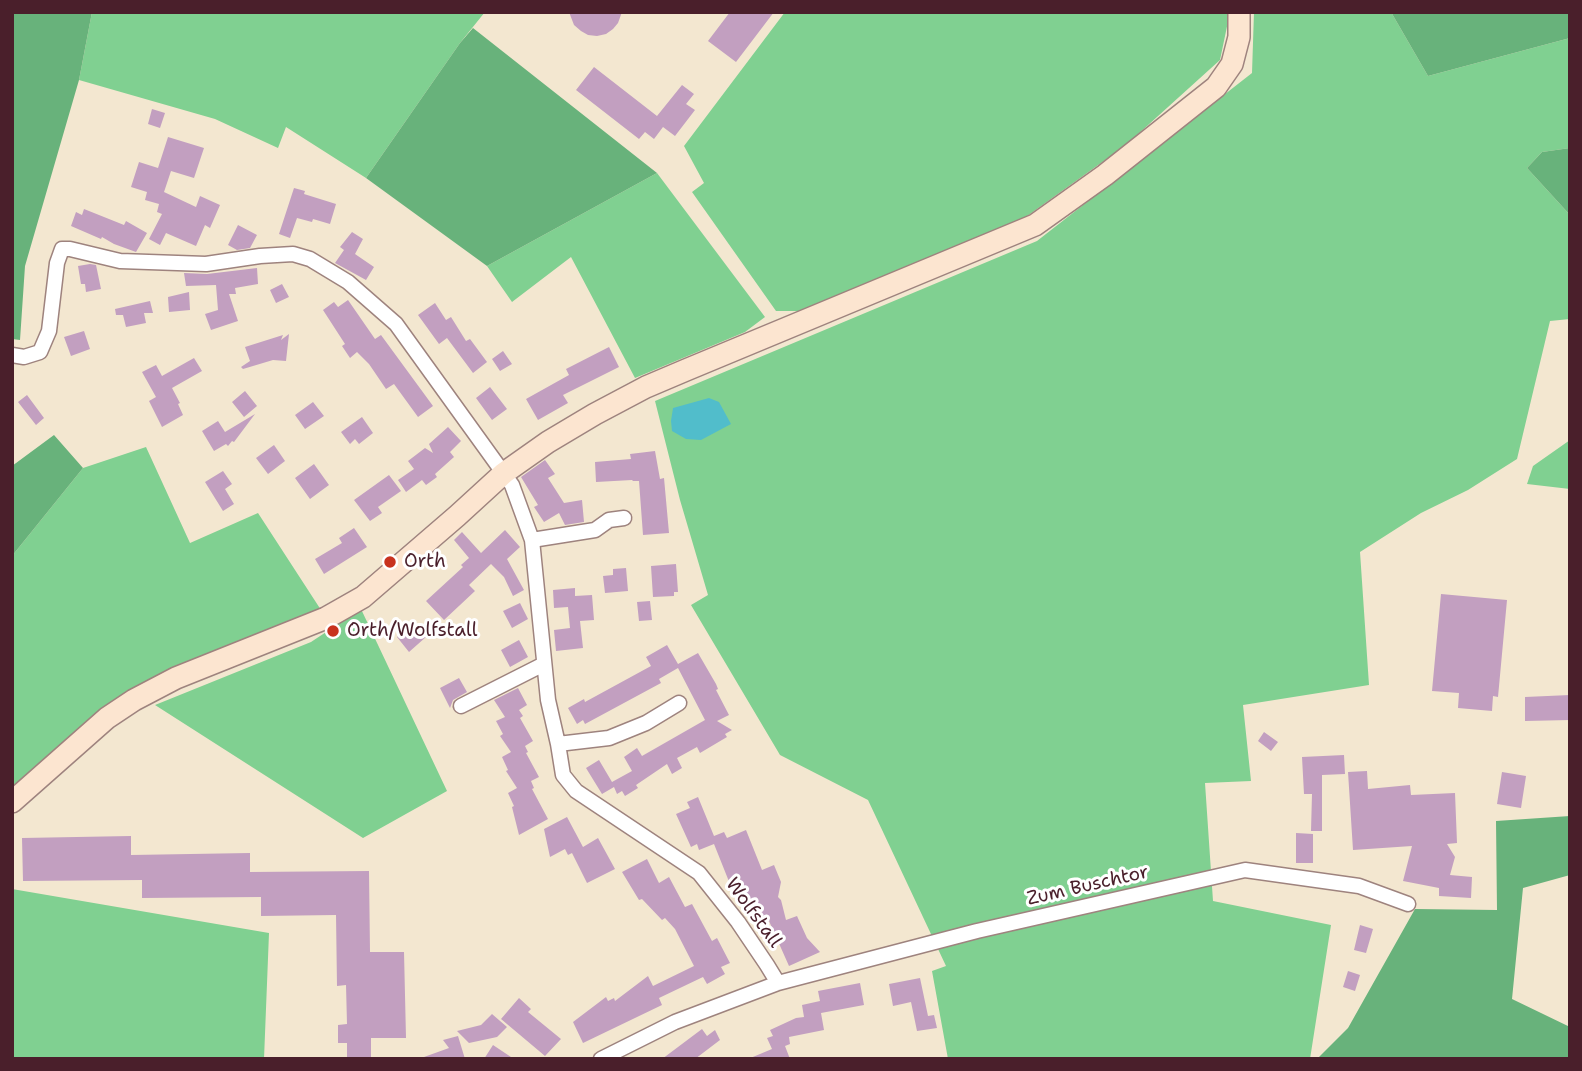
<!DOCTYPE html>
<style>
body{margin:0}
#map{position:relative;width:1582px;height:1071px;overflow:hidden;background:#f3e7d0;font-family:"Shantell Sans",sans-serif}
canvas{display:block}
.frame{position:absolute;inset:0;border:14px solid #4a1f2b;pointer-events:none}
</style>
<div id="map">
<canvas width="1582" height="1071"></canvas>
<div class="frame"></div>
</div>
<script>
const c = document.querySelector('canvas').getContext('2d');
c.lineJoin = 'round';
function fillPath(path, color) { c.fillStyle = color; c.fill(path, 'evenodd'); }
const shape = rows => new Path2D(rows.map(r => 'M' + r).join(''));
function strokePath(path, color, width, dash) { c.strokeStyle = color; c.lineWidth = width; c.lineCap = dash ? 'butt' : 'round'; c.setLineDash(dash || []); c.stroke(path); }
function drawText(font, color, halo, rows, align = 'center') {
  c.font = font + ' "Shantell Sans",sans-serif'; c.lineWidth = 6; c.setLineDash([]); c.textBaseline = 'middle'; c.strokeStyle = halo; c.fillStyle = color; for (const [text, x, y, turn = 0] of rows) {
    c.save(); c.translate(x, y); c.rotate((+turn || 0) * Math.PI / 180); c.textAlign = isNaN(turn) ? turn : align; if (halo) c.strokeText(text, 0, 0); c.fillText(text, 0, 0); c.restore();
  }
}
const green = shape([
 [92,12,485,12,460,43,366,178,286,127,278,148,215,119,79,80],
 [785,12,1230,12,1220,60,1126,145,1023,219,802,311,776,311,692,192,704,183,684,146],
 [1254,12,1391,12,1428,76,1570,38,1570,148,1542,152,1527,168,1570,215,1570,319,1550,321,1517,459,1468,490,1421,513,1360,552,1369,685,1243,705,1251,781,1205,783,1213,901,1331,925,1310,1059,948,1059,932,971,946,966,868,800,780,755,691,605,708,595,680,500,655,401,1037,241,1252,73],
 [657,173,765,317,745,332,635,378,571,257,512,302,487,266],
 [1570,440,1570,489,1527,484,1533,466],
 [146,447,190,543,258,513,321,610,128,693,12,790,12,556,83,468],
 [361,609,447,791,363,838,155,705,311,642],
 [12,889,269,933,264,1059,12,1059]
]);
const forest = shape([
 [12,12,92,12,79,80,25,266,20,340,12,339],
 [1391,12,1570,12,1570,38,1428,76],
 [473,28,657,173,487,266,366,178,460,43],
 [1570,148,1570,215,1527,168,1542,152],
 [54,435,83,468,12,556,12,466],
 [1570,816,1570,875,1523,888,1512,999,1570,1027,1570,1059,1317,1059,1348,1028,1415,909,1497,910,1496,821]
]);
const water = shape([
 [709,398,719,402,731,424,701,440,686,439,672,431,671,421,673,408]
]);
const building = shape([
 [569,12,622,12,618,23,613,29,606,34,597,36,588,35,581,31,574,25],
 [730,12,774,12,736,62,708,41],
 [594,67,657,116,682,85,694,94,686,104,695,110,675,136,663,127,654,139,645,132,639,139,576,90],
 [152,109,165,113,160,128,148,124],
 [168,137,204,148,194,178,171,171,164,192,196,207,200,196,220,205,210,228,205,225,196,246,166,233,160,245,149,239,162,214,157,212,159,204,145,200,147,192,131,187,139,162,158,168],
 [294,188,305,191,304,194,336,204,330,224,313,219,312,222,297,218,290,238,279,234],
 [84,209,124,225,126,221,147,233,136,252,114,244,102,237,101,239,71,226,76,212,82,215],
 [238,225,257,235,250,248,237,250,228,245],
 [352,232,363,239,355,254,374,267,366,280,335,263,344,250,340,247],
 [90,264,96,265,101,289,86,292,85,284,81,284,78,266],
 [257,268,258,284,235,288,236,294,229,294,238,321,211,330,205,314,218,310,216,285,186,286,184,273,207,274],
 [282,284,289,297,276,303,270,290],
 [189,292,190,310,169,312,168,297],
 [348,300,375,339,381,335,433,406,418,417,394,384,386,389,369,364,357,352,350,358,342,346,345,344,323,310,334,302,338,307],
 [150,301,153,313,144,313,146,323,126,327,123,315,116,315,115,309],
 [435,303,446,320,451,317,466,341,470,339,487,362,473,373,447,338,439,344,418,315],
 [84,331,90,349,71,356,64,337],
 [289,334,286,361,273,360,243,369,241,367,250,361,245,347,283,335,281,340],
 [609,347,619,367,563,395,568,403,538,420,526,399,569,375,566,369],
 [503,351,512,364,500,371,492,359],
 [194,358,202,371,172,388,180,403,178,404,183,415,162,427,149,401,156,397,142,372,156,365,162,376],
 [490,387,507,409,492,420,476,398],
 [245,391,257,406,244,417,232,402],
 [27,395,44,418,36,425,18,402],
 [313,402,324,416,305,429,295,415],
 [255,414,234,442,232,441,228,446,226,444,214,451,202,431,218,421,225,432],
 [362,417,373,433,359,444,355,439,350,444,341,432],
 [448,427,461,441,450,452,454,457,435,474,437,477,426,485,422,480,406,492,398,480,414,469,408,461,425,448,433,453,429,444],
 [274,445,285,461,268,474,256,458],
 [655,451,660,479,664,478,669,533,643,535,639,481,633,481,632,480,596,482,595,462,631,459,630,454],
 [545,460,555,474,548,478,564,503,582,500,584,522,565,525,559,513,544,522,534,507,538,505,521,477],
 [314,464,329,485,310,499,295,478],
 [223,471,232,484,225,489,234,504,223,511,205,482],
 [389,475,401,491,378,507,382,513,370,521,354,500],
 [354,528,367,547,324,574,315,559,342,543,339,538],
 [505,530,520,547,507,559,524,590,513,596,504,577,491,564,469,585,475,591,444,620,426,601,463,567,461,565,469,558,454,540,462,532,481,553],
 [676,564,678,592,674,592,674,596,653,597,651,566],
 [626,568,628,591,605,593,603,576,613,575,613,569],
 [575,588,575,596,592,595,594,620,580,621,583,648,556,651,554,630,570,628,568,607,554,608,553,590],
 [1441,594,1507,600,1498,697,1493,696,1492,711,1458,708,1459,693,1432,691],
 [650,601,652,620,639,621,637,602],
 [520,603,528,619,512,628,503,611],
 [412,622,426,637,409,652,397,637],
 [519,640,528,657,510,667,501,650],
 [667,645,678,664,698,653,716,684,718,689,716,690,729,715,717,721,732,730,725,734,727,737,700,753,697,747,677,758,682,768,672,774,667,764,636,785,638,788,625,796,622,791,617,794,614,787,602,794,586,768,599,760,612,782,632,771,624,757,637,748,642,756,705,720,678,668,659,679,661,683,585,724,583,720,577,724,568,708,584,699,585,702,651,666,646,657],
 [459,678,467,692,453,700,450,708,440,688],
 [518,688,527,705,519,710,523,716,520,718,533,741,525,746,528,752,526,753,539,777,531,781,534,788,532,789,548,819,519,835,512,807,514,806,508,793,517,788,506,771,508,770,502,757,511,752,500,736,503,734,496,721,505,717,494,700],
 [1570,695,1570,720,1525,721,1525,697],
 [1264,732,1278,742,1271,751,1258,741],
 [1344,755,1345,774,1322,775,1322,831,1311,831,1312,794,1304,794,1302,757],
 [1367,771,1368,789,1410,785,1411,795,1455,793,1457,843,1447,844,1455,857,1450,875,1472,877,1471,898,1439,896,1439,888,1403,881,1412,846,1353,850,1348,772],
 [1502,772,1526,776,1521,808,1497,804],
 [698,797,714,836,724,832,727,838,746,830,762,870,774,865,781,882,778,897,781,900,786,920,797,916,807,938,820,952,789,966,769,921,760,925,740,879,730,884,714,844,699,850,697,844,691,847,676,814,690,808,687,802],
 [567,817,583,847,598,838,615,869,587,883,572,853,568,855,565,849,550,857,544,829],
 [1296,833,1313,834,1313,863,1296,863],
 [131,836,131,855,250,853,250,872,369,871,370,952,404,952,406,1038,371,1038,371,1059,347,1059,347,1043,338,1043,338,1025,347,1024,346,985,337,986,336,915,261,916,261,897,142,898,142,880,23,881,22,838],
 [647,859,659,883,669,877,685,907,692,904,712,941,717,938,730,963,721,967,725,974,707,984,703,977,659,998,662,1005,583,1043,573,1022,606,997,608,1001,614,998,615,1001,648,976,653,986,694,966,675,929,665,918,662,920,642,899,639,900,622,872],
 [1360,925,1373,929,1366,953,1354,950],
 [1348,971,1360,975,1355,991,1343,987],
 [920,978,928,1016,934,1015,937,1028,917,1031,911,1002,893,1006,889,984],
 [860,983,864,1005,821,1013,824,1030,789,1037,790,1044,785,1046,790,1059,748,1059,772,1049,767,1038,773,1036,770,1030,796,1018,804,1017,802,1005,820,1001,818,991],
 [519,998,531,1009,528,1012,561,1039,545,1056,501,1019],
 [492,1014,507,1027,497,1037,469,1043,457,1031,481,1025],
 [702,1029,707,1036,715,1030,720,1040,695,1059,662,1059],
 [458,1036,465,1059,424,1059,424,1057,449,1048,443,1040],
 [493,1045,514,1059,484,1059]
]);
const minor = shape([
 [12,355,24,357,40,352,49,331,57,263,62,249,70,249,120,261,206,264,260,256,293,254,310,259,348,282,396,324,512,485,532,540,548,700,558,744,563,775,576,791,699,873,738,922,767,965,778,983],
 [532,540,595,530,609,520,624,518],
 [461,706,544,664],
 [558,744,609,738,646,723,679,703],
 [601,1059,675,1022,778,983,977,931,1245,870,1359,886,1408,904]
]);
const secondary = shape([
 [12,802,107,718,134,700,176,678,326,618,363,597,457,516,504,473,548,442,595,414,646,387,686,370,1035,225,1105,175,1216,87,1232,64,1239,37,1239,12]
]);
const markers = [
 [390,562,7,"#c8321e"],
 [333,631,7,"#c8321e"]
];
const poiNames = [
 ["Orth",404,562],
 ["Orth/Wolfstall",347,631]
];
const streetNames = [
 ["Zum Buschtor",1088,886,-13],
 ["Wolfstall",753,913,54]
];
fillPath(green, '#80d091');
fillPath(forest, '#68b27b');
fillPath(water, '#51bdcb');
fillPath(building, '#c29fc0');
strokePath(minor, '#9e837e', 17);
strokePath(secondary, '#9e837e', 24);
strokePath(minor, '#fff', 14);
strokePath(secondary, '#fce5d0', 21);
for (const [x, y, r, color] of markers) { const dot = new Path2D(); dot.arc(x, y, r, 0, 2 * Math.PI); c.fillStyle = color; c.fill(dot); strokePath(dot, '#fff', 2.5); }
drawText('19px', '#4a1f2b', '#fff', poiNames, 'left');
drawText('19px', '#4a1f2b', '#fff', streetNames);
</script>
